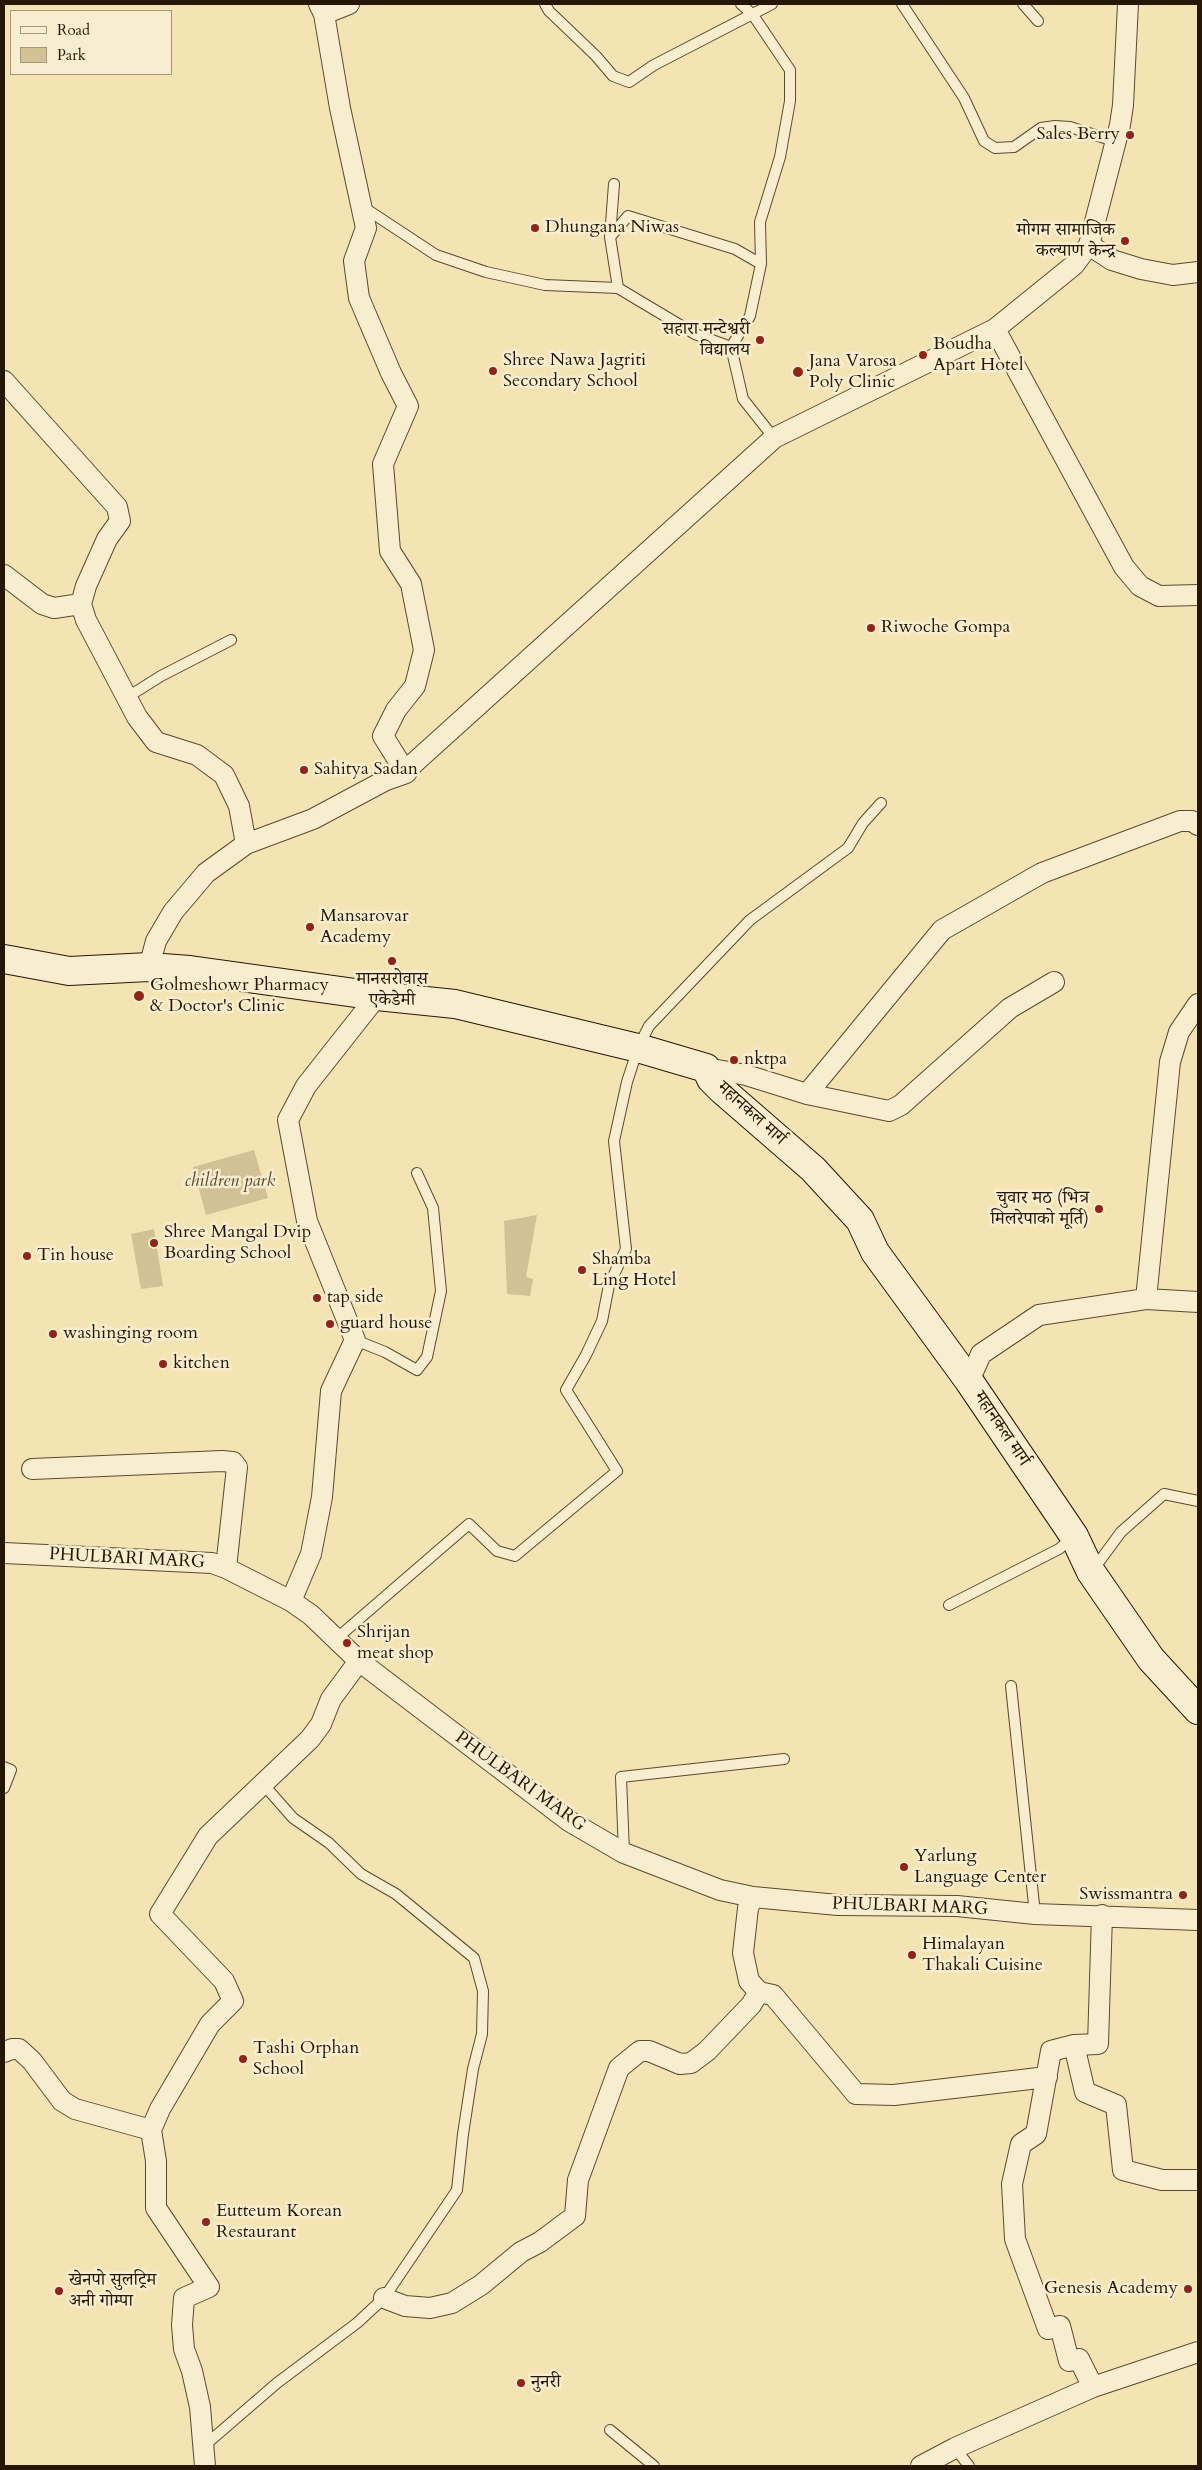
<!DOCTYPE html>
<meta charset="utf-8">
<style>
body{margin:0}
#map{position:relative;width:1202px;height:2470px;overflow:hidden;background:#f5e4b3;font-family:Cardo,serif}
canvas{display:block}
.frame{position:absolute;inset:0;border:5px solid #261605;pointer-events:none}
.legend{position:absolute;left:10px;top:10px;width:162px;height:65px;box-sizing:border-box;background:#f8edce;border:1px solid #a4977e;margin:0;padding:6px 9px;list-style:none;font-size:15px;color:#261605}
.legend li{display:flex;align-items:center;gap:10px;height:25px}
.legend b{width:25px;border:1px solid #a4977e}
</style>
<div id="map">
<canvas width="1202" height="2470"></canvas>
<div class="frame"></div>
<ul class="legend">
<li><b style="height:6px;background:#f8edce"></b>Road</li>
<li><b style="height:14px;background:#d2c195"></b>Park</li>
</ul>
</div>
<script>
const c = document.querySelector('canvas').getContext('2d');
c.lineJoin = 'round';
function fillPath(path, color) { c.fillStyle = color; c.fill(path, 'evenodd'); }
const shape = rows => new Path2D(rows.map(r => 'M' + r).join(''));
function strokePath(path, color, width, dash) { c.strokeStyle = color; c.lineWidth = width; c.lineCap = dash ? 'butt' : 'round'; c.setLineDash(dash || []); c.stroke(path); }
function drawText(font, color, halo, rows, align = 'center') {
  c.font = font + ' Cardo,"Noto Serif Devanagari",serif'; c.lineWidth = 5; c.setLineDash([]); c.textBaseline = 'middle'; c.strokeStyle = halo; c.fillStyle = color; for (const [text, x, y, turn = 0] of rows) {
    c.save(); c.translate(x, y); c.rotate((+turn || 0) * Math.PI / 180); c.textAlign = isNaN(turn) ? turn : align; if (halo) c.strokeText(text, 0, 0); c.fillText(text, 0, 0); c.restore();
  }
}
const green = shape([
 [254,1150,268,1198,206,1215,193,1167],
 [537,1215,526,1277,533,1279,530,1296,507,1294,504,1221],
 [154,1229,163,1286,141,1289,131,1234]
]);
const service = shape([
 [545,4,549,11,596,56,613,76,629,82,654,65,772,4],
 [741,4,753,15,790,70,790,101,780,157,760,222,761,264],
 [902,4,964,98,984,141,995,148,1014,147,1041,128,1055,126,1070,127,1114,141],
 [1023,4,1038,21],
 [614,184,610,237,618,288],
 [363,207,436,255,486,272,545,285,618,288,695,334,731,347,750,316,761,264,735,249,628,216,610,237],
 [731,347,743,399,774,438],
 [126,698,161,676,231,640],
 [355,1340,385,1352,417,1370,427,1357,441,1291,433,1208,417,1173],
 [1093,1570,1121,1532,1164,1494,1198,1501],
 [949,1605,1059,1549,1073,1537],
 [336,1639,469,1524,497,1551,515,1556,617,1471,566,1390,586,1355,602,1321,609,1285,626,1249,614,1141,627,1082,638,1048,649,1026,750,920,848,848,863,823,881,803],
 [1011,1686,1035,1914],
 [4,1767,11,1770,4,1788],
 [624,1853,621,1777,784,1759],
 [610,2430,654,2466],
 [204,2446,277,2383,357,2323,384,2298,457,2190,463,2134,473,2069,482,2034,483,1991,474,1958,396,1894,361,1874,329,1843,293,1818,264,1785],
 [955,2448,969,2466]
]);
const minor = shape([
 [319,4,324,14,340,108,366,228,354,261,359,298,391,373,408,406,383,464,390,551,411,584,424,650,415,686,396,710,383,736,406,773],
 [324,14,349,4],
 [1089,245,1112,260,1141,269,1173,275,1198,272],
 [995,329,1124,567,1140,586,1159,596,1198,595],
 [4,381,117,507,120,521,107,539,86,586,81,604,86,620,137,717,156,742,197,755,224,775,239,806,246,844],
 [4,575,42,604,54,608,81,604],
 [149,967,156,941,173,912,206,873,246,844,313,819,386,780,406,773,414,763,774,438,995,329,1074,265,1089,245,1120,125,1123,105,1128,4],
 [706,1068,746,1075,807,1094,889,1111,901,1105,1010,1008,1054,982],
 [807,1094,942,930,1042,873,1180,821,1192,821,1198,825],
 [1146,1299,1170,1062,1179,1032,1198,1004],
 [969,1381,981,1354,1039,1315,1146,1299,1198,1302],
 [32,1469,222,1461,233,1462,237,1467,226,1568],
 [4,1553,212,1563,226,1568,291,1601,311,1615,359,1661,569,1821,624,1853,720,1890,753,1897,838,1905,957,1906,1035,1914,1198,1920],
 [291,1601,311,1554,322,1497,331,1391,355,1340,307,1221,288,1120,306,1086,377,996],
 [759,1992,773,1995,856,2094,894,2095,1047,2077],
 [1074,2045,1085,2092,1116,2105,1123,2170,1162,2180,1198,2180],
 [4,2052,12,2049,19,2049,32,2061,62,2101,75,2109,151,2130],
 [384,2298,405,2306,430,2308,452,2303,481,2285,521,2252,540,2242,575,2216,578,2180,619,2068,640,2051,649,2051,680,2064,691,2063,707,2051,751,2005,759,1992,749,1981,743,1953,748,1908,753,1897],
 [1093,2387,1079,2359,1069,2361,1060,2326,1048,2329,1015,2239,1012,2184,1021,2144,1036,2134,1051,2051,1074,2045,1098,2044,1102,1915],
 [205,2466,200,2407,192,2371,184,2349,182,2325,184,2298,209,2287,156,2208,156,2161,151,2130,160,2109,210,2024,233,2001,224,1981,160,1914,208,1836,310,1739,321,1724,331,1699,359,1661],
 [921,2466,955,2448,1093,2387,1198,2352]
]);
const secondary = shape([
 [4,959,69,971,149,967,190,970,377,996,455,1004,638,1048,706,1068,711,1079,722,1090,813,1169,860,1220,875,1252,969,1381,1074,1536,1091,1572,1151,1659,1198,1710]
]);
const markers = [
 [1130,135,5,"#8f2418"],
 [535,228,5,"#8f2418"],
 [1125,241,5,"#8f2418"],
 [760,340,5,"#8f2418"],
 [923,355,5,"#8f2418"],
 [493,371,5,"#8f2418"],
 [798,372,6,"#8f2418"],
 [871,628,5,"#8f2418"],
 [304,770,5,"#8f2418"],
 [310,927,5,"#8f2418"],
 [392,961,5,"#8f2418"],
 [139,996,6,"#8f2418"],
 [734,1060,5,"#8f2418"],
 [1099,1209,5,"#8f2418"],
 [154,1243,5,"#8f2418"],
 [27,1256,5,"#8f2418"],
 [582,1270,5,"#8f2418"],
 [317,1298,5,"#8f2418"],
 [330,1324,5,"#8f2418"],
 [53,1334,5,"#8f2418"],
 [163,1364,5,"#8f2418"],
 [347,1643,5,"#8f2418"],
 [904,1867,5,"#8f2418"],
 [1183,1895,5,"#8f2418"],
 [912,1955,5,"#8f2418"],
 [243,2059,5,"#8f2418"],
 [206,2222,5,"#8f2418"],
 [1188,2289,5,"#8f2418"],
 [59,2291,5,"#8f2418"],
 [521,2383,5,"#8f2418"]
];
const poiNames = [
 ["Sales Berry",1120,135,"right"],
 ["Dhungana Niwas",545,228],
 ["मोगम सामाजिक",1115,231,"right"],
 ["कल्याण केन्द्र",1115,252,"right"],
 ["सहारा मन्टेश्वरी",750,330,"right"],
 ["विद्यालय",750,351,"right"],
 ["Boudha",933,345],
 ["Apart Hotel",933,366],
 ["Shree Nawa Jagriti",503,361],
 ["Secondary School",503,382],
 ["Jana Varosa",809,362],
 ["Poly Clinic",809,383],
 ["Riwoche Gompa",881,628],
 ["Sahitya Sadan",314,770],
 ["Mansarovar",320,917],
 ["Academy",320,938],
 ["मानसरोवास",392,980,"center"],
 ["एकेडेमी",392,1001,"center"],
 ["Golmeshowr Pharmacy",150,986],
 ["& Doctor's Clinic",150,1007],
 ["nktpa",744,1060],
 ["चुवार मठ (भित्र",1089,1199,"right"],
 ["मिलरेपाको मूर्ति)",1089,1220,"right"],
 ["Shree Mangal Dvip",164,1233],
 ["Boarding School",164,1254],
 ["Tin house",37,1256],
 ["Shamba",592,1260],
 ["Ling Hotel",592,1281],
 ["tap side",327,1298],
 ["guard house",340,1324],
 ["washinging room",63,1334],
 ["kitchen",173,1364],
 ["Shrijan",357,1633],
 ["meat shop",357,1654],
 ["Yarlung",914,1857],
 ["Language Center",914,1878],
 ["Swissmantra",1173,1895,"right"],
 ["Himalayan",922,1945],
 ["Thakali Cuisine",922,1966],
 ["Tashi Orphan",253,2049],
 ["School",253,2070],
 ["Eutteum Korean",216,2212],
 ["Restaurant",216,2233],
 ["खेनपो सुलट्रिम",69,2281],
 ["अनी गोम्पा",69,2302],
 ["Genesis Academy",1178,2289,"right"],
 ["नुनरी",531,2383]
];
const streetNames = [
 ["महानकल मार्ग",751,1114,42],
 ["महानकल मार्ग",1001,1429,56],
 ["PHULBARI MARG",127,1559,3],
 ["PHULBARI MARG",520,1782,36],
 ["PHULBARI MARG",910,1907,2]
];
const parkNames = [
 ["children park",230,1182]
];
fillPath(green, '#d2c195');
strokePath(service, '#5a4a30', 12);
strokePath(minor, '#5a4a30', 22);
strokePath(secondary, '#261605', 30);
strokePath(service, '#f8edce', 10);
strokePath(minor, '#f8edce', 20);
strokePath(secondary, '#f8edce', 28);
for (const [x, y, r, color] of markers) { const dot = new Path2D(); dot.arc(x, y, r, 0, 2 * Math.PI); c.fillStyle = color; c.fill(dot); strokePath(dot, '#f8edce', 2); }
drawText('18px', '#261605', '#f8edce', poiNames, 'left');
drawText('18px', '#261605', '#f8edce', streetNames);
drawText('italic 18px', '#5a4930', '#f8edce', parkNames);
</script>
